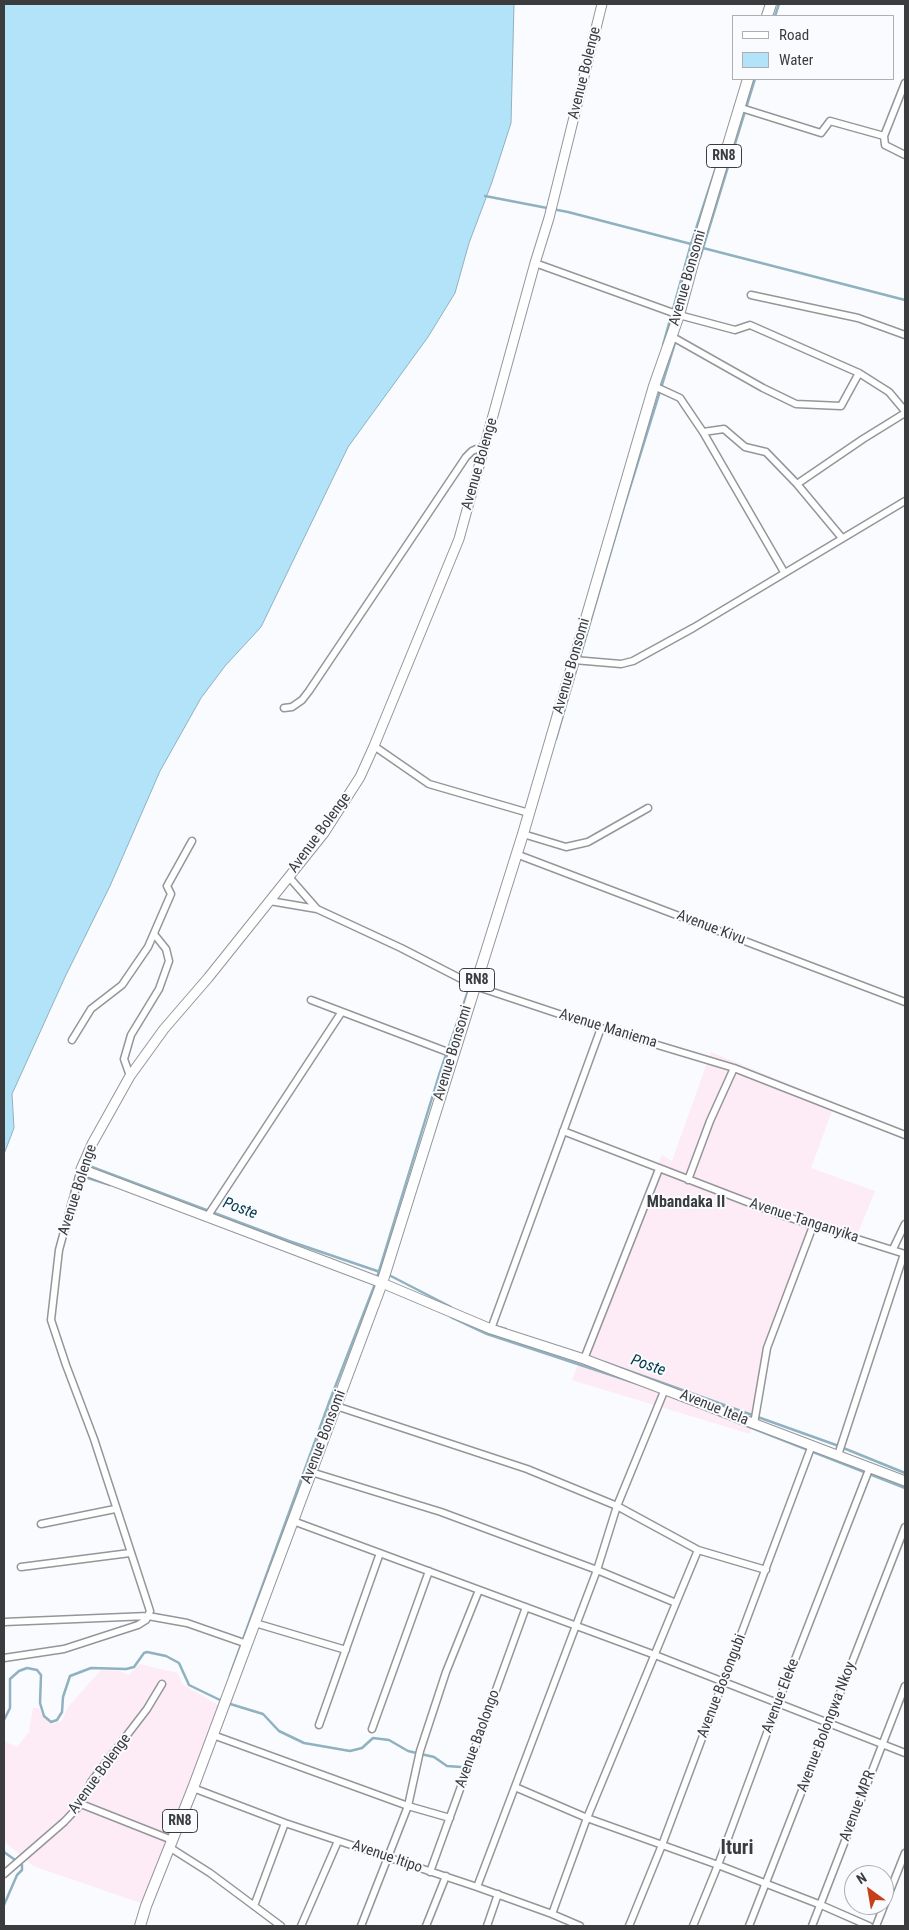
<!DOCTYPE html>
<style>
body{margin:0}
#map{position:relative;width:909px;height:1930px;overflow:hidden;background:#f9fbfe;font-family:"Roboto Condensed",sans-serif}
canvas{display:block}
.frame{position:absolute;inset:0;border:5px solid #3b3c3e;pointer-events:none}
.legend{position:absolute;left:732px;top:15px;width:162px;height:65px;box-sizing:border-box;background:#f9fbfe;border:1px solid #adafb1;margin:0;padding:6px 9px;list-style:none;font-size:15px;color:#3b3c3e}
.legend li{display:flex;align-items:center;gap:10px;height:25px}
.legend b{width:25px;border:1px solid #adafb1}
.north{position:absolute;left:844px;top:1865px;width:50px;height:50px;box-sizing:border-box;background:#f9fbfe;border:1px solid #adafb1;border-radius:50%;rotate:328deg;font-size:14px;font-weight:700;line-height:20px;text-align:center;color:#3b3c3e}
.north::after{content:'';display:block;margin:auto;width:18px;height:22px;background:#c73f17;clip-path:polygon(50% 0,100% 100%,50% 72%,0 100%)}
</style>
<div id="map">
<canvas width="909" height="1930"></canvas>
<div class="frame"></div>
<ul class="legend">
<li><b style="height:6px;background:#fff"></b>Road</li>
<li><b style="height:14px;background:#b3e3f8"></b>Water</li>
</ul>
<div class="north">N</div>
</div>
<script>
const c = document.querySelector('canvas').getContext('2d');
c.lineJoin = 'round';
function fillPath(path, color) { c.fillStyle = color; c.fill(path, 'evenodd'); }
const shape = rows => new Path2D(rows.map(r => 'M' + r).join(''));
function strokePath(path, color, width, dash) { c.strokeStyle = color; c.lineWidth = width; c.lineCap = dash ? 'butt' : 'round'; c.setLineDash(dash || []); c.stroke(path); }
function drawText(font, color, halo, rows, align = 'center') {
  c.font = font + ' "Roboto Condensed",sans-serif'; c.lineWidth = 4; c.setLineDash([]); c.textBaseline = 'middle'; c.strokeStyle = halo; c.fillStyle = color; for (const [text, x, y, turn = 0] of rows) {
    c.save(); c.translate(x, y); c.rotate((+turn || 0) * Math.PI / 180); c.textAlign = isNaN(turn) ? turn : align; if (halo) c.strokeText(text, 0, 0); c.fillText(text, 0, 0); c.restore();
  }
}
const commercial = shape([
 [711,1052,835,1103,811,1168,875,1191,855,1240,813,1231,768,1349,750,1434,572,1380,662,1155,672,1161],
 [139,1664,178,1673,182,1684,218,1705,144,1904,33,1866,4,1841,4,1741,17,1747,29,1732,33,1708,39,1708,43,1716,52,1724,62,1721,68,1707,101,1670,119,1671,129,1675]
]);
const water = shape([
 [4,4,514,4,511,123,492,182,469,243,455,293,428,337,348,447,261,627,225,666,201,698,160,771,110,886,65,977,12,1094,14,1128,4,1154,4,4]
]);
const stream = shape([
 [775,16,779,4],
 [485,196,568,212,691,244],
 [703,248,905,300],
 [700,258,755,79],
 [663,345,691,244,718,161],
 [556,739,624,507,676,340],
 [92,1167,289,1241,380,1272],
 [88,1178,110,1185],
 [387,1274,451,1307],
 [451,1317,487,1334,638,1384],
 [492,1325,506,1329],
 [604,1362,836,1445,905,1473],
 [706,1410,905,1488],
 [230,1675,330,1400,375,1284,439,1075,477,965],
 [227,1703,263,1714,279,1731,304,1743,350,1751,362,1748,373,1738,389,1740,408,1751,434,1757,447,1766,461,1767],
 [4,1720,10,1708,10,1679,19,1671,27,1668,37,1670,41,1675,40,1703,44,1716,51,1722,57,1720,62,1712,63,1697,70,1676,91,1668,126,1669,134,1667,144,1653,147,1652,166,1656,179,1663,189,1685,222,1701],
 [4,1852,22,1865,22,1870,17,1875,4,1905]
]);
const street = shape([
 [738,107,821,133,830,121,884,136],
 [884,136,905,83],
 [884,136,885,145,905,155],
 [535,263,679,315,735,330,750,325,859,373,889,392,905,411],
 [751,295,858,318,905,335],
 [671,336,763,388,796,404,841,406,859,373],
 [654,386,680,398,703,432,784,572],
 [703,432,724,429,745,447,766,452,797,484,842,538],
 [797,484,863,439,905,413],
 [574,660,621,664,633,661,693,628,905,501],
 [284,708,292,707,302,700,309,691,466,457,472,451,486,445],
 [374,746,429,784,529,813],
 [523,834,566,847,588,842,648,808],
 [516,854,905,1002],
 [289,877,317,909],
 [270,901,317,909,401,948,475,986,601,1028,734,1068,905,1135],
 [311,1000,453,1054],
 [72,1040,91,1009,122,985,148,947,171,894,167,886,192,841],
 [130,1076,124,1059,131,1035,159,989,169,961,166,949,154,934],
 [563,1131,781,1215,905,1254],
 [688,1180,710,1121,734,1068],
 [207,1217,341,1013],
 [893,1249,905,1224],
 [491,1329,601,1028],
 [584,1359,659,1169],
 [336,1406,527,1469,617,1506,698,1550,766,1570],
 [754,1424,767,1348,813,1226],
 [838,1455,904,1254],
 [311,1472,441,1512,597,1570,676,1603,698,1550],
 [293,1521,655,1655,905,1753],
 [41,1524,115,1509],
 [21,1567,130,1553],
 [4,1622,148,1616,187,1623,247,1644],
 [255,1623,346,1650],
 [4,1658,64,1649,138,1625,146,1620,150,1611,94,1439,66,1365,51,1320,59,1250,81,1169],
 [319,1725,380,1553],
 [372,1729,429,1571],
 [213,1735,408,1806,450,1818],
 [515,1787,587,1818,718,1865,821,1905,869,1926],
 [193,1788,285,1823,477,1887,552,1914,580,1926],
 [81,1804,172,1840],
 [169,1847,210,1873,281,1926],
 [430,1872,526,1607],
 [4,1874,64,1822,81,1804,91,1782,147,1709,162,1684],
 [477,1887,597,1570,617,1506,665,1389],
 [254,1906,285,1823],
 [552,1914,587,1818,676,1603],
 [301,1926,338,1841],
 [361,1926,408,1806,420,1751,446,1672,479,1590],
 [426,1926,446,1876],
 [487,1926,498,1894],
 [629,1926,662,1845,812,1445],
 [693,1926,718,1865,778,1703,870,1467],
 [749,1926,905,1527],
 [812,1926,905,1686],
 [876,1926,905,1853]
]);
const secondary = shape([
 [602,4,549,218,535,263,459,539,374,746,360,777,324,833,208,978,164,1029,130,1076,92,1144,81,1169,382,1283,491,1329,584,1359,905,1481]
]);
const primary = shape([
 [767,16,771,4],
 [140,1926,146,1906,193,1788,382,1283,523,834,654,386,679,315,701,234,748,79]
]);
const shields = [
 [724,156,35],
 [477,980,35],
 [180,1821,35]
];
const shieldNames = [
 ["RN8",724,156],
 ["RN8",477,980],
 ["RN8",180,1821]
];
const streetNames = [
 ["Avenue Bolenge",585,73,-76],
 ["Avenue Bonsomi",688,278,-74],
 ["Avenue Bolenge",480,464,-74],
 ["Avenue Bonsomi",572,666,-74],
 ["Avenue Bolenge",320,833,-54],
 ["Avenue Kivu",711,928,21],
 ["Avenue Maniema",608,1029,17],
 ["Avenue Bonsomi",453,1053,-73],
 ["Avenue Bolenge",78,1190,-72],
 ["Avenue Tanganyika",804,1221,18],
 ["Avenue Itela",714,1408,22],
 ["Avenue Bonsomi",324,1437,-69],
 ["Avenue Bosongubi",722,1686,-69],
 ["Avenue Eleke",781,1696,-69],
 ["Avenue Bolongwa Nkoy",827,1727,-69],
 ["Avenue Baolongo",478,1739,-70],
 ["Avenue Bolenge",100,1774,-54],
 ["Avenue MPR",858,1806,-69],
 ["Avenue Itipo",387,1857,19]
];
const neighbourhoodNames = [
 ["Mbandaka II",686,1203]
];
const waterNames = [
 ["Poste",240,1209,20],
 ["Poste",648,1366,19]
];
const districtNames = [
 ["Ituri",737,1849]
];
fillPath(commercial, '#fdebf5');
fillPath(water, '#b3e3f8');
strokePath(water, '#8fb1c0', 1);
strokePath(stream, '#8fb1c0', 2.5);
strokePath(street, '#94969a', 9);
strokePath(secondary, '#94969a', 11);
strokePath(primary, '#94969a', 12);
strokePath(street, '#fff', 6);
strokePath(secondary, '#fff', 9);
strokePath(primary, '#fff', 10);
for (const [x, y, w] of shields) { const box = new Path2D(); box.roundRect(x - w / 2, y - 11.5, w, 23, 4); c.fillStyle = '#f9fbfe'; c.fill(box); strokePath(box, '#3b3c3e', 1); }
drawText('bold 14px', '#3b3c3e', null, shieldNames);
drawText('15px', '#3b3c3e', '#f9fbfe', streetNames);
drawText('bold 16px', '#3b3c3e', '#f9fbfe', neighbourhoodNames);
drawText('italic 16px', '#00384a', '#f9fbfe', waterNames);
drawText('bold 20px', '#3b3c3e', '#f9fbfe', districtNames);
</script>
